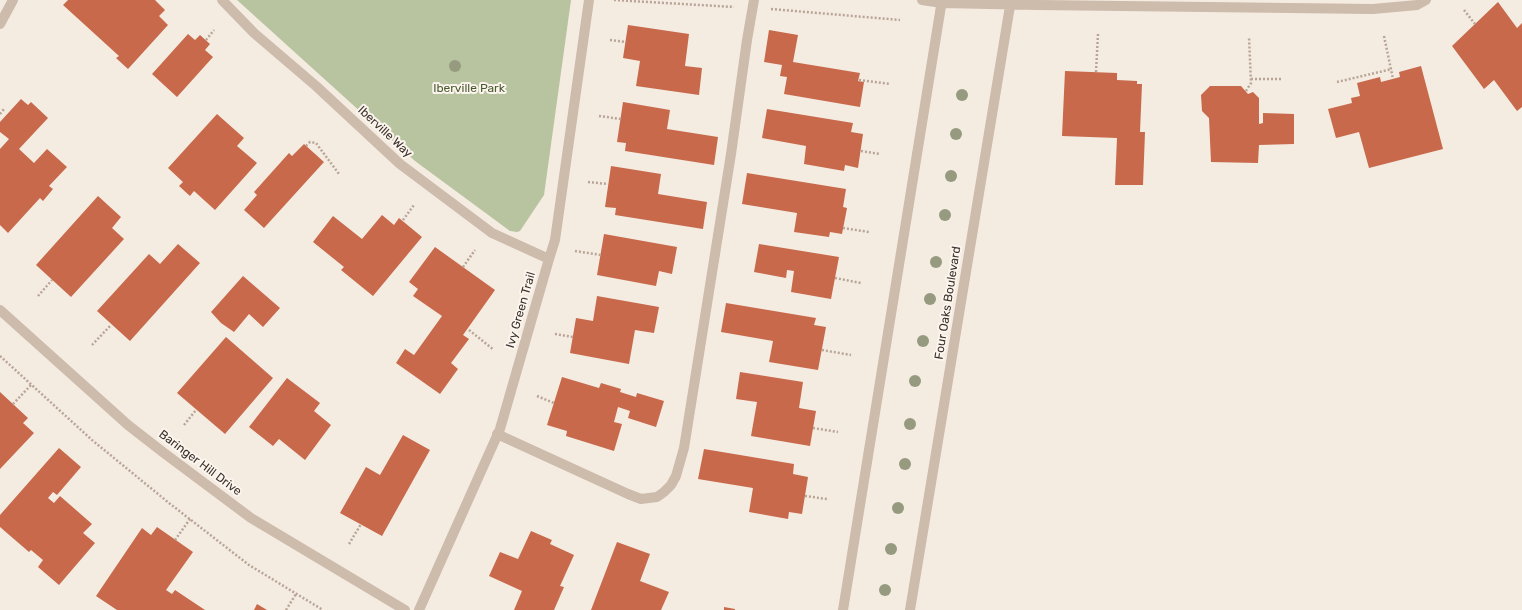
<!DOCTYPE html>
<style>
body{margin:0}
canvas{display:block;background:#f4ebe1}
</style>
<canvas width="1522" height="610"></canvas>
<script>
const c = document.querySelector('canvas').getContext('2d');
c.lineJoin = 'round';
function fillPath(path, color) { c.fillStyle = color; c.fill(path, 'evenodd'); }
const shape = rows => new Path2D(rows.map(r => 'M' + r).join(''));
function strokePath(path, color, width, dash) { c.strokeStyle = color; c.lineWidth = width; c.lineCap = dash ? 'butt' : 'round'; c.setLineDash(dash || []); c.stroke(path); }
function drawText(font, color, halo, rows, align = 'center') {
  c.font = font + ' Rubik,sans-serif'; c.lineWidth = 4; c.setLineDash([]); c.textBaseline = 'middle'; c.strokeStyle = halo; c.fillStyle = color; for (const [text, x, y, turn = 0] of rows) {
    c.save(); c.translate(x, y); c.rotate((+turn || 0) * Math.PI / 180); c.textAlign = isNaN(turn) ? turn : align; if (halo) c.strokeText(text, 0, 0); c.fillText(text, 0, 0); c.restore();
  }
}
const green = shape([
 [237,0,571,0,544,195,520,231,517,232,510,231,415,161]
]);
const building = shape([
 [68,0,155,0,165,10,159,16,168,25,128,69,116,58,119,56,63,5],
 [1498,2,1517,28,1522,23,1522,107,1517,111,1494,80,1484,89,1452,46],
 [628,25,689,34,685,66,702,68,699,95,636,86,640,61,623,58],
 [769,30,798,35,793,62,860,73,858,81,864,82,860,107,784,94,787,77,780,76,782,65,764,62],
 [188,34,195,40,200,35,210,44,205,50,213,57,177,97,152,74],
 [1421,66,1443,149,1369,168,1359,132,1336,138,1328,109,1352,103,1351,98,1360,96,1357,83,1380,77,1381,82,1400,77,1399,72],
 [1065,71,1117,73,1117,80,1137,81,1137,84,1142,84,1140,132,1145,132,1143,185,1115,185,1117,138,1062,136],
 [1210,86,1241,86,1248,94,1253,92,1259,98,1259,124,1263,123,1263,113,1294,114,1294,144,1259,145,1258,163,1211,162,1209,118,1202,111,1201,95],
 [21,99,28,105,31,102,48,118,19,149,34,163,47,149,67,167,49,186,53,189,43,201,40,198,8,233,0,225,0,149,9,139,0,132,0,122],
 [623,102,670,110,667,129,718,137,714,165,625,151,626,143,617,142],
 [767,109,853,123,851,132,863,134,858,168,845,165,844,171,804,164,806,146,762,138],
 [217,114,244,138,237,146,257,163,215,210,194,191,190,196,179,186,183,182,168,168],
 [304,144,324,162,264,228,244,210,257,195,254,192,289,153,292,156],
 [611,166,661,174,658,194,707,202,703,229,615,215,616,208,605,207],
 [747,173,846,189,843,207,847,208,842,234,830,232,829,237,794,232,797,213,742,204],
 [98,196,121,217,112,228,124,239,71,297,36,265],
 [382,215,394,225,399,218,422,237,373,296,341,270,344,267,313,242,333,216,362,239],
 [604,234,677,247,672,274,659,271,656,286,597,275],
 [178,244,200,263,130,341,97,311,149,254,160,264],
 [759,244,839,257,831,299,791,292,794,271,787,270,786,278,754,272],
 [435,247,495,290,463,335,469,339,451,363,458,369,440,394,396,363,405,349,414,355,442,316,413,296,418,289,409,282],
 [243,276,280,308,263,327,249,314,234,332,221,323,211,312],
 [597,296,659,307,654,333,635,330,629,364,570,353,576,318,593,321],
 [726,303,816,318,814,325,826,327,818,370,769,362,773,341,721,332],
 [226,337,273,378,225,434,177,393],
 [740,372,803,382,799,408,816,411,810,446,751,436,757,402,736,399],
 [562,377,599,388,601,383,621,389,620,392,636,397,637,393,664,401,656,427,628,418,630,411,618,407,614,422,622,424,614,451,566,436,567,431,547,425],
 [287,378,320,403,314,411,331,425,305,460,279,439,273,446,249,427],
 [0,392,28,418,23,423,34,433,0,469],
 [403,435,430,450,382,536,340,513,366,467,380,475],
 [59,448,81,467,57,495,53,492,48,498,54,503,60,496,92,524,83,533,95,543,59,585,38,567,43,560,31,550,29,552,0,527,0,515],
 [704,449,794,464,793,474,808,477,802,514,789,512,788,519,749,512,753,488,698,479],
 [157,527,193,552,166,590,172,594,175,590,205,610,117,610,96,596,142,528,151,535],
 [531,531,552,540,550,544,574,555,560,586,564,587,554,610,514,610,522,591,489,576,500,552,518,559],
 [617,542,650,554,640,581,669,592,661,610,591,610],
 [257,604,267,610,254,610],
 [724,607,735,609,735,610,724,610]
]);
const path = shape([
 [614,0,734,7],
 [771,9,900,20],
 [1464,10,1475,24],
 [1384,36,1393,79],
 [206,40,214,30],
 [610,40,626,42],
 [1096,72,1098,34],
 [1251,79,1282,79],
 [859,80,890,84],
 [1337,82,1392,69],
 [1246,91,1251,83,1249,37],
 [0,114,4,109],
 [599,116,621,119],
 [306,146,310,142,316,143,339,174],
 [861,151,880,154],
 [588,182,608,184],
 [403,220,414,205],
 [843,228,869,232],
 [575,251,601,255],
 [463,267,475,250],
 [835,278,861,283],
 [38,296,52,280],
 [469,330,494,350],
 [555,334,573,337],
 [92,345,111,325],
 [822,350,851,355],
 [0,356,92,440,169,503,249,565,323,610],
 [537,396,554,403],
 [13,404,31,385],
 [184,425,196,410],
 [813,428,838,432],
 [805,496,827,499],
 [175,540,190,519],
 [349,544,361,524],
 [286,610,296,594]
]);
const minor = shape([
 [222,0,254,33,316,86,400,164,492,233,549,259],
 [922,0,942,3,1038,5,1373,9,1417,5,1426,0],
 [0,24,13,0],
 [0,310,128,425,164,453,251,518,405,610],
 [497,434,628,494,641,499,657,497,664,492,671,485,676,476,684,448,731,154,747,40,754,0],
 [419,610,500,429,549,259,555,240,589,0],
 [843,610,942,0],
 [910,610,1011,0]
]);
const trees = [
 [455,66],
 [962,95],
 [956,134],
 [951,176],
 [945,215],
 [936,262],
 [930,299],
 [923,341],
 [915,381],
 [910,424],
 [905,464],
 [898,508],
 [891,549],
 [885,590]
];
const parkNames = [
 ["Iberville Park",469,89]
];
const streetNames = [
 ["Iberville Way",385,132,43],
 ["Four Oaks Boulevard",948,303,-81],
 ["Ivy Green Trail",521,310,-74],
 ["Baringer Hill Drive",200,463,37]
];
fillPath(green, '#b8c4a0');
fillPath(building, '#c8694b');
strokePath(path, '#b9a596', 2.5, [2, 2]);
strokePath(minor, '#cdbbac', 10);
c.fillStyle = '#969b7f';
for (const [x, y] of trees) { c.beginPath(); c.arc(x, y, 6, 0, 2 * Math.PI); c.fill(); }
drawText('12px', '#4a5a2e', '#fbf5ee', parkNames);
drawText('12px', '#3b302b', '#fbf5ee', streetNames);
</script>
